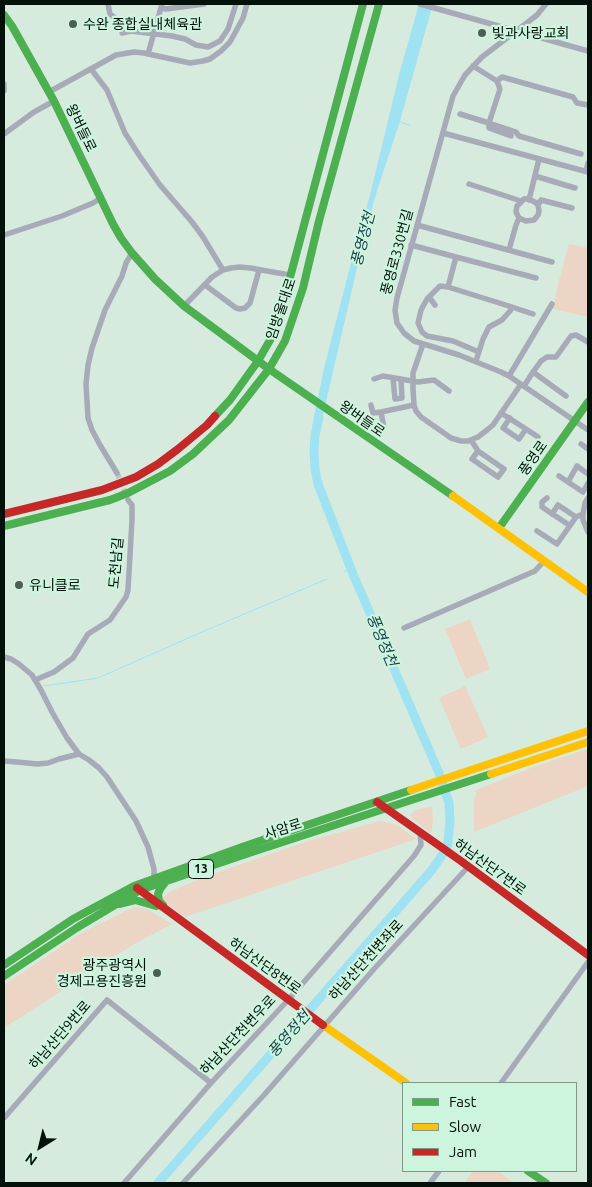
<!DOCTYPE html>
<meta charset="utf-8">
<style>
body{margin:0}
#map{position:relative;width:592px;height:1187px;overflow:hidden;background:#d6ebde;font-family:Ubuntu,sans-serif}
canvas{display:block}
.frame{position:absolute;inset:0;border:5px solid #04110a;pointer-events:none}
.legend{position:absolute;left:402px;top:1082px;width:175px;height:90px;box-sizing:border-box;background:#cdf4dd;border:1px solid #7d9989;margin:0;padding:6px 9px;list-style:none;font-size:15px;color:#04110a}
.legend li{display:flex;align-items:center;gap:10px;height:25px}
.legend b{width:25px;border:1px solid #7d9989}
.north{position:absolute;left:15px;top:1122px;width:50px;height:50px;-webkit-text-stroke:4px #cdf4dd;paint-order:stroke;rotate:216deg;font-size:14px;font-weight:700;line-height:20px;text-align:center;color:#04110a}
.north::after{content:'';display:block;margin:auto;width:18px;height:22px;background:#04110a;clip-path:polygon(50% 0,100% 100%,50% 72%,0 100%)}
</style>
<div id="map">
<canvas width="592" height="1187"></canvas>
<div class="frame"></div>
<ul class="legend">
<li><b style="height:6px;background:#4caf50"></b>Fast</li>
<li><b style="height:6px;background:#ffc107"></b>Slow</li>
<li><b style="height:6px;background:#c62828"></b>Jam</li>
</ul>
<div class="north">N</div>
</div>
<script>
const c = document.querySelector('canvas').getContext('2d');
c.lineJoin = 'round';
function fillPath(path, color) { c.fillStyle = color; c.fill(path, 'evenodd'); }
const shape = rows => new Path2D(rows.map(r => 'M' + r).join(''));
function strokePath(path, color, width, dash) { c.strokeStyle = color; c.lineWidth = width; c.lineCap = dash ? 'butt' : 'round'; c.setLineDash(dash || []); c.stroke(path); }
function drawText(font, color, halo, rows, align = 'center') {
  c.font = font + ' Ubuntu,"Noto Sans KR",sans-serif'; c.lineWidth = 4.5; c.setLineDash([]); c.textBaseline = 'middle'; c.strokeStyle = halo; c.fillStyle = color; for (const [text, x, y, turn = 0] of rows) {
    c.save(); c.translate(x, y); c.rotate((+turn || 0) * Math.PI / 180); c.textAlign = isNaN(turn) ? turn : align; if (halo) c.strokeText(text, 0, 0); c.fillText(text, 0, 0); c.restore();
  }
}
const green = shape([
 [569,244,588,248,588,317,553,309,559,280],
 [470,619,490,669,466,679,445,629],
 [465,686,488,737,461,749,439,698],
 [588,749,588,786,474,832,474,799,477,793,474,791,533,767],
 [432,806,433,822,431,833,412,819,411,814,414,811],
 [380,821,390,823,398,826,416,839,185,917,167,904,163,899,163,897,170,892,199,879,308,841],
 [134,907,147,909,172,924,134,944,4,1028,4,985,83,932],
 [473,1171,498,1171,513,1182,512,1183,464,1183]
]);
const water = shape([
 [419,4,433,4,400,121,377,191,367,225,320,428,312,426,325,364,361,224,369,199,400,71]
]);
const stream = shape([
 [399,121,405,124,410,125],
 [344,572,351,568],
 [44,686,98,678,202,632,327,579]
]);
const river = shape([
 [158,1183,431,871,445,851,448,842,450,821,449,803,439,773,353,574,318,484,315,469,314,451,315,435,319,418]
]);
const streetTunnel = shape([
 [117,473,127,497]
]);
const street = shape([
 [108,4,110,14,131,31],
 [420,4,588,51],
 [546,4,537,15,528,22,482,57,465,75,453,96,397,298,395,310,397,323,404,333,414,341,459,355,501,372,509,376,588,430],
 [161,8,166,9,204,4],
 [122,33,131,31,172,36,185,39,196,45,208,47,220,41,228,29,236,4],
 [148,54,162,4],
 [91,69,107,90,125,133,139,155,160,185,192,222,203,237,223,270],
 [497,81,502,77,573,97,577,103,588,105],
 [4,84,4,91],
 [49,92,116,55,134,52,144,53,190,63,203,61,210,59,221,51,230,42,243,18,247,4],
 [460,114,489,123,500,89,497,81,473,66],
 [443,133,588,172],
 [4,134,34,112,54,101],
 [511,136,489,128,489,123,516,132,519,136,581,154],
 [586,171,588,163],
 [535,176,575,188],
 [469,184,521,201],
 [529,200,539,159],
 [538,205,541,200,572,208],
 [417,225,552,262],
 [4,235,62,216,93,203,101,198],
 [411,245,456,257],
 [509,250,516,225,519,218,516,212,517,206,524,199,528,199,535,202,538,205,539,211,538,215,534,220,526,221,519,218],
 [205,285,236,308,240,309,245,308,250,303,259,270],
 [448,287,440,286,427,299,421,310,418,323,422,332,427,336,453,341,479,352],
 [429,297,435,305],
 [184,306,212,277,223,270,231,268,240,267,250,268,290,275],
 [512,307,448,287,456,257,536,278],
 [423,344,413,373,413,389,414,405,416,411,421,417,451,438,461,441,468,441,478,437,487,430,493,425,521,384],
 [476,361,483,339,489,327,502,320,510,311,512,307,533,314],
 [533,372,541,361,547,357,556,357,571,336,576,335,588,342],
 [509,376,552,304],
 [393,378,395,399,402,398,401,379],
 [374,379,383,376,418,382,434,380,449,391],
 [524,386,533,372,566,396],
 [371,405,373,413,381,412],
 [501,413,526,429,519,439,503,428,510,418],
 [384,428,381,412,414,405],
 [526,429,538,437],
 [471,440,478,451,504,469,498,477,472,459,478,451],
 [581,444,588,449],
 [117,473,100,445,92,430,88,418,86,384,88,365,92,348,105,310,122,276,126,263,132,253],
 [559,476,583,492,588,483],
 [568,482,577,466,588,474],
 [547,498,542,502,542,507,569,525],
 [588,498,585,503,583,514,583,520,588,532],
 [552,514,558,505,576,517],
 [537,531,557,544,576,517,583,514],
 [404,628,535,571,544,561],
 [4,657,11,659,19,664,32,675,41,690,52,712,67,738,79,754],
 [35,680,54,672,73,658,88,634,110,620,126,597,128,590,132,520,132,505,128,500],
 [4,761,17,762,37,764,48,763,59,759,79,754,89,760,99,768,107,777,136,821,148,847,154,869,154,879],
 [501,1083,588,962],
 [4,1118,107,1000,211,1083],
 [124,1183,211,1083,289,999,414,856,421,845,420,832],
 [183,1183,264,1095,374,969,468,867],
 [430,1183,439,1171]
]);
const fast = shape([
 [4,15,12,26,54,101,113,224,121,238,132,253,155,279,184,306,269,369,453,496],
 [215,416,230,400,258,361,273,335,280,315,363,4],
 [4,526,110,500,128,493,170,471,193,454,229,420,269,369,285,341,303,288,319,221,379,4],
 [499,528,588,402],
 [119,904,135,900,156,906],
 [163,905,159,901,158,894,160,889,166,881],
 [4,965,73,919,134,886,245,846,411,790],
 [4,976,78,927,140,890,252,852,491,774],
 [528,1171,546,1183]
]);
const slow = shape([
 [453,496,588,592],
 [491,774,588,742],
 [411,790,588,731],
 [323,1025,406,1083]
]);
const jam = shape([
 [4,514,102,490,136,477,158,464,178,449,207,425,215,416],
 [377,802,461,861,588,955],
 [137,888,323,1025]
]);
const markers = [
 [73,24,5,"#4e5d54"],
 [482,33,5,"#4e5d54"],
 [19,585,5,"#4e5d54"],
 [157,973,5,"#4e5d54"]
];
const shields = [
 [201,869,25]
];
const shieldNames = [
 ["13",201,869]
];
const poiNames = [
 ["수완 종합실내체육관",83,24],
 ["빛과사랑교회",492,33],
 ["유니클로",29,585],
 ["광주광역시",147,965,"right"],
 ["경제고용진흥원",147,981,"right"]
];
const streetNames = [
 ["왕버들로",81,128,64],
 ["풍영로330번길",397,252,-75],
 ["임방울대로",281,309,-71],
 ["왕버들로",362,419,35],
 ["풍영로",533,458,-55],
 ["도천남길",116,563,-85],
 ["사암로",283,829,-18],
 ["하남산단7번로",490,867,36],
 ["하남산단천변좌로",366,960,-48],
 ["하남산단8번로",265,966,36],
 ["하남산단9번로",60,1035,-49],
 ["하남산단천변우로",238,1035,-47]
];
const waterNames = [
 ["풍영정천",363,239,-75],
 ["풍영정천",382,640,67],
 ["풍영정천",289,1034,-49]
];
fillPath(green, '#ecd5c4');
fillPath(water, '#9fe3f2');
strokePath(stream, '#9fe3f2', 1);
strokePath(river, '#9fe3f2', 9);
strokePath(streetTunnel, '#b6cabe', 5.5, [5.5, 3]);
strokePath(street, '#a7abb7', 5.5);
strokePath(fast, '#4caf50', 8);
strokePath(slow, '#ffc107', 8);
strokePath(jam, '#c62828', 8);
for (const [x, y, r, color] of markers) { const dot = new Path2D(); dot.arc(x, y, r, 0, 2 * Math.PI); c.fillStyle = color; c.fill(dot); strokePath(dot, '#cdf4dd', 2); }
for (const [x, y, w] of shields) { const box = new Path2D(); box.roundRect(x - w / 2, y - 9.5, w, 19, 4); c.fillStyle = '#cdf4dd'; c.fill(box); strokePath(box, '#04110a', 1); }
drawText('bold 12px', '#04110a', null, shieldNames);
drawText('14px', '#04110a', '#cdf4dd', poiNames, 'left');
drawText('14px', '#04110a', '#cdf4dd', streetNames);
drawText('italic 15px', '#1c444f', '#cdf4dd', waterNames);
</script>
